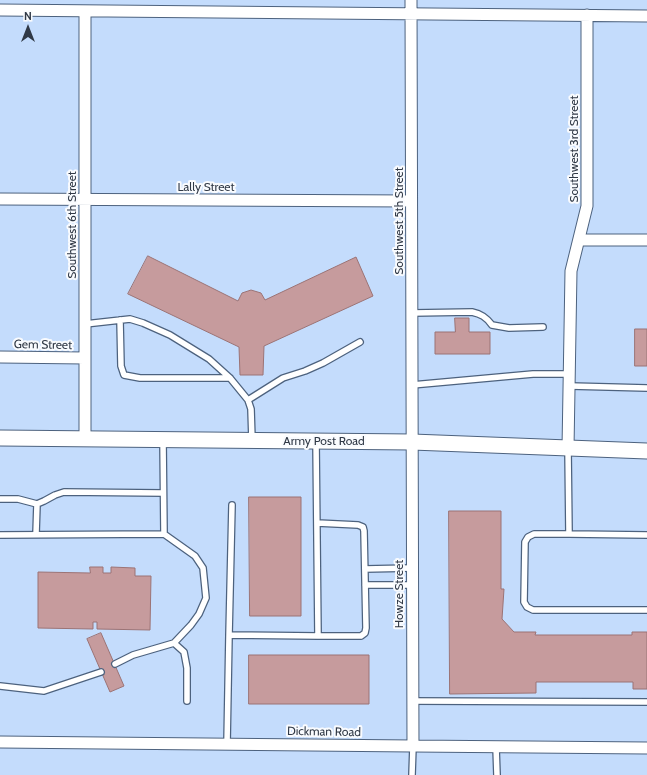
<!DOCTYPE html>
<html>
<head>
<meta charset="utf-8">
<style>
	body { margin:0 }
	#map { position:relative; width:647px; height:775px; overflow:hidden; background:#c4dcfc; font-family:Cabin,sans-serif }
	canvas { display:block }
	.north { position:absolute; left:8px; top:8px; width:40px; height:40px; -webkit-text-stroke:3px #f9fbfe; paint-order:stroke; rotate:0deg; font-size:11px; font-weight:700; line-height:16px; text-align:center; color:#303946 }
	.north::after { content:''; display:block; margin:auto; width:14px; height:18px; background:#303946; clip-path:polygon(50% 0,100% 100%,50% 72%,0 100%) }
</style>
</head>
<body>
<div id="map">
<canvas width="647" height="775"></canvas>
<div class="north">N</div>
</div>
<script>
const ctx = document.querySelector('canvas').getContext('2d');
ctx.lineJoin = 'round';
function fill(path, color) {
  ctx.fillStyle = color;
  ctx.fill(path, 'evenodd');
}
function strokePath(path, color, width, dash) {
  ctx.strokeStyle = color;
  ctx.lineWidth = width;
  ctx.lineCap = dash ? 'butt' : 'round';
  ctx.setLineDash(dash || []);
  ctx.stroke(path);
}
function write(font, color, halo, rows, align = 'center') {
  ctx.font = font + ' Cabin,sans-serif';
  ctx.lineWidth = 4;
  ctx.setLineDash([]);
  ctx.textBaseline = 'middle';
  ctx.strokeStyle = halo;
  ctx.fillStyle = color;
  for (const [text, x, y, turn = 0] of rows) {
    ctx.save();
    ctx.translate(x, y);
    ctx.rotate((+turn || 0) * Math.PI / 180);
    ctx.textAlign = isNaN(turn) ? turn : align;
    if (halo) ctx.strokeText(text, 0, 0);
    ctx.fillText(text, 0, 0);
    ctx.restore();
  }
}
const building = new Path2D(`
	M 148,256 L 238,301 L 242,293 L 251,290 L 261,293 L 265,300 L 356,257 L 373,296 L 264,346 L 263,375 L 240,375 L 239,347 L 128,294 Z
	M 455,318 L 469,318 L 469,332 L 490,332 L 490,354 L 435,354 L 435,332 L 455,332 Z
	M 635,329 L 647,329 L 647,366 L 635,366 Z
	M 249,497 L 301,497 L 301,616 L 250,616 Z
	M 449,511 L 501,511 L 501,589 L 504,589 L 502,619 L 514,632 L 536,632 L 535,635 L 632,635 L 632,632 L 647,632 L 647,689 L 633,689 L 633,682 L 536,682 L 536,693 L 450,694 Z
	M 90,567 L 103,567 L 103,573 L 111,573 L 111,567 L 135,568 L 135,576 L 151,576 L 150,630 L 97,629 L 97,622 L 93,622 L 93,629 L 38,628 L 38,572 L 90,573 Z
	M 101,633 L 124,686 L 110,692 L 87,639 Z
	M 249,655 L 369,655 L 369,704 L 249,704 Z`);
fill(building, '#c69b9d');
strokePath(building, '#9b7375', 1);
const service = new Path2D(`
	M 412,313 L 472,312 C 481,314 486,317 492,325 L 509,328 L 543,327
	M 120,320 L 121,366 L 124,375 L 140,378 L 230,378
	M 85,324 L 130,319 L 143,323 L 170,335 L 209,359 L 230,378 L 248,400 L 251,409 L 252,440
	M 412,385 L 533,374 L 570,374
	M 570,386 L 647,388
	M 248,400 L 283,378 L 305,371 L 323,363 L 360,342
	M 568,449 L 569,534 L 534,534 L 528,537 L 525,542 L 524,602 L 527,607 L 533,610 L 647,610
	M 0,499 L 18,499 L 37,504 L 44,501 L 55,495 L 64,492 L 163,493
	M 317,523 L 358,525 L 363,527 L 364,531 L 366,628 L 365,633 L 361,636 L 318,636
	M 36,534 L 37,504
	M 569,534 L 647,535
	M 0,535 L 164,534
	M 365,569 L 412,568
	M 365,585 L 412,585
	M 229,635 L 232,505
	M 174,643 L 184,652 L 187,668 L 187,701
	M 115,664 L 133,655 L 174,643 L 191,625 L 199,614 L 206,598 L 203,568 L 195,556 L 164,534 L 163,440
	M 0,686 L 44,691 L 101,672
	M 413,701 L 647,702
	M 227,744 L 229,635 L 318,636 L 316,441
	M 496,747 L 497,775
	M 412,775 L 413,746`);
const minor = new Path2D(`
	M 411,0 L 413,746
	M 0,10 L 647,16
	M 85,11 L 85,439
	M 0,199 L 411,201
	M 579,240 L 647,240
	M 0,357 L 85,358
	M 568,448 L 571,271 L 587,206 L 587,15
	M 0,742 L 413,746 L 647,748`);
const secondary = new Path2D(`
	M 0,438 L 412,442 L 647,451`);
strokePath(service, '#4d627e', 8);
strokePath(minor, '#4d627e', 13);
strokePath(secondary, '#4d627e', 17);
strokePath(service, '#fff', 5.5);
strokePath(minor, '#fff', 11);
strokePath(secondary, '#fff', 15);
write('12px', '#303946', '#f9fbfe', [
	["Southwest 3rd Street",574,149,-90],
	["Lally Street",206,187],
	["Southwest 5th Street",399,221,-90],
	["Southwest 6th Street",72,225,-90],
	["Gem Street",43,345,1],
	["Army Post Road",324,441],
	["Howze Street",399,594,-90],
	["Dickman Road",324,732,1]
]);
</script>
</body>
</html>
